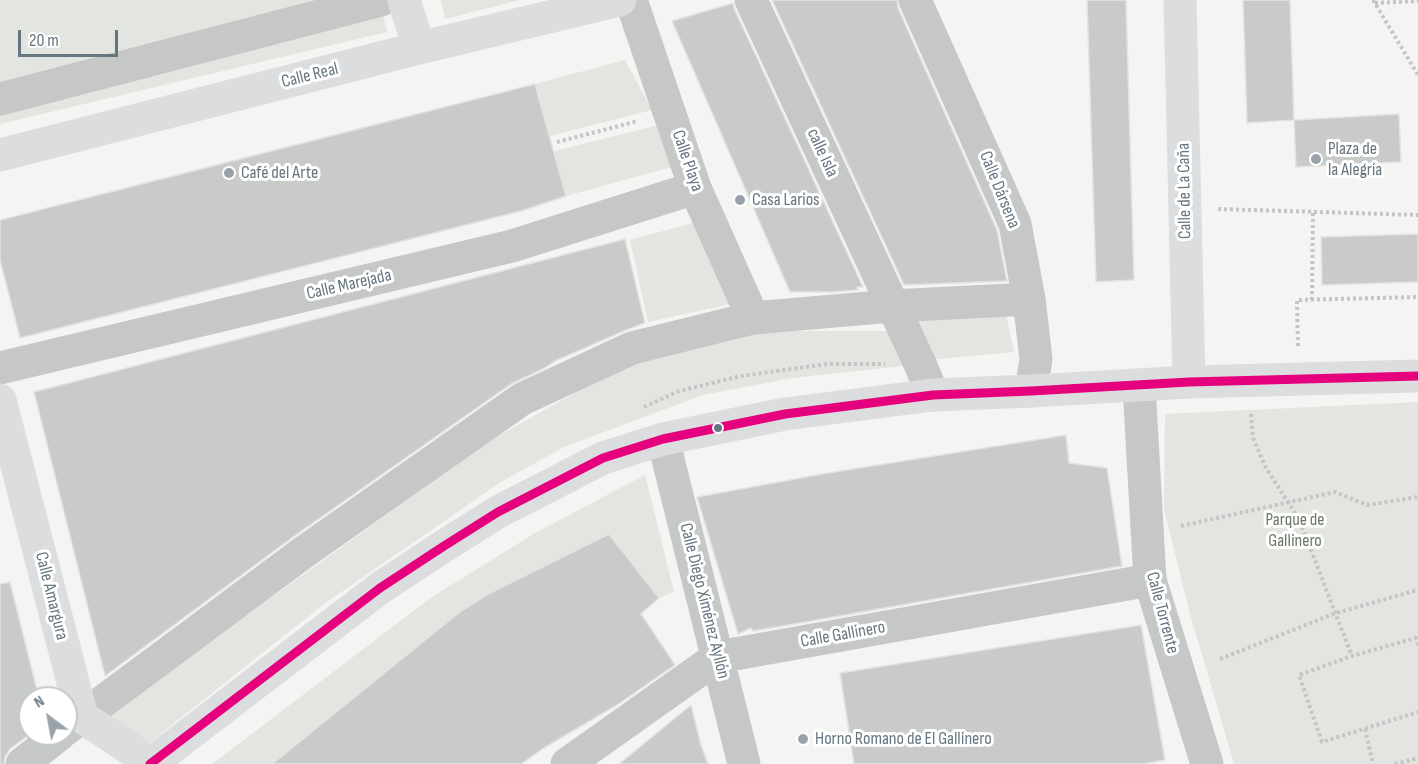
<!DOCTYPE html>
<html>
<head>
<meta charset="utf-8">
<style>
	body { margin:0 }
	#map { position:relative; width:1418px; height:764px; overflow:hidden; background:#f4f4f2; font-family:"Sofia Sans Condensed",sans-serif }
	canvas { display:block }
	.north { position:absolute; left:18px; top:686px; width:60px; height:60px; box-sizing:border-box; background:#fff; border:2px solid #c2c8cc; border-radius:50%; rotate:328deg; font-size:16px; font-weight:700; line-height:24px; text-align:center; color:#667680 }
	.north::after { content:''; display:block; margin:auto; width:21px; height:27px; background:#98a2a8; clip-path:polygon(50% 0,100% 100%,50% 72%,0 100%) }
	.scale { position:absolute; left:18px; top:30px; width:100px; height:27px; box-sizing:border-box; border:3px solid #667680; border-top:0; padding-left:8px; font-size:18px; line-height:21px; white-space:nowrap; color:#667680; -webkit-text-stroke:4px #fff; paint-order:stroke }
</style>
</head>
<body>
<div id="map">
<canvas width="1418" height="764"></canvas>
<div class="north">N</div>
<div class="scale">20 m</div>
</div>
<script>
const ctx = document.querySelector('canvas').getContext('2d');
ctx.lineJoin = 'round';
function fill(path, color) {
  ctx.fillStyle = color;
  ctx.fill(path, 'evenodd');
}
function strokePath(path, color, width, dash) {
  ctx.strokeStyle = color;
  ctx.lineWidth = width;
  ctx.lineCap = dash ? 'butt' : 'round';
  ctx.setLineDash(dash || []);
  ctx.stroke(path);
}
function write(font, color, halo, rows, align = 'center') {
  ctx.font = font + ' "Sofia Sans Condensed",sans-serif';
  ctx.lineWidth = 6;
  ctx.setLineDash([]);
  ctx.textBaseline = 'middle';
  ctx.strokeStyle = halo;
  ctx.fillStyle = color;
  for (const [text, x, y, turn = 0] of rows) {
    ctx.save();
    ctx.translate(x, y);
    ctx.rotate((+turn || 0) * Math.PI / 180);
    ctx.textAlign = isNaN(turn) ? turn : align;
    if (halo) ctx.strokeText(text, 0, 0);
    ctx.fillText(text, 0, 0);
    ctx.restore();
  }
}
fill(new Path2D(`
	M 0,0 L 380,0 L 387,32 L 0,124 Z
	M 441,0 L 520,0 L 445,19 Z
	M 625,60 L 652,110 L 550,136 L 535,84 Z
	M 659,125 L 679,165 L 566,196 L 554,151 Z
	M 700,221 L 740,302 L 648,322 L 630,240 Z
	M 1006,315 L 1014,352 L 927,360 L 913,321 Z
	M 754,331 L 887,331 L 903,366 L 792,378 L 703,395 L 564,447 L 501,482 L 324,604 L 148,744 L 103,718 L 490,441 L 631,361 Z
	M 1418,402 L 1418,764 L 1234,764 L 1190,614 L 1164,509 L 1165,414 Z
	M 645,475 L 674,592 L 659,598 L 609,534 L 490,593 L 461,611 L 285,753 L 293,764 L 212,764 L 432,597 L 535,533 Z`), '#e3e5e0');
const building = new Path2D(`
	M 772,0 L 897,0 L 898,8 L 997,230 L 1007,281 L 904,285 Z
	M 1087,0 L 1126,0 L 1134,280 L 1096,282 Z
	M 1243,0 L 1290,0 L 1294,120 L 1247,123 Z
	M 733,3 L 734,8 L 863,287 L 857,287 L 858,290 L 833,292 L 790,292 L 672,21 Z
	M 535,84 L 566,196 L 521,211 L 20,338 L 0,260 L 0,220 Z
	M 1399,114 L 1401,162 L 1296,167 L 1294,120 Z
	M 1418,234 L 1418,282 L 1322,285 L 1321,237 Z
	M 625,239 L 645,323 L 624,331 L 555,361 L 543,369 L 511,384 L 293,537 L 105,676 L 34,392 Z
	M 1066,435 L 1069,463 L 1107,468 L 1122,566 L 800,623 L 753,631 L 751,628 L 738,634 L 697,497 L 828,473 Z
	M 609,534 L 659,598 L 641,614 L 675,665 L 617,705 L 544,748 L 521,764 L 272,764 L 461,611 L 490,593 Z
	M 10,582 L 39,698 L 30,698 L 30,734 L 10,749 L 5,757 L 4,764 L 0,764 L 0,584 Z
	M 1141,625 L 1165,760 L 1144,764 L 854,764 L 840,673 Z
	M 691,705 L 701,745 L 708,764 L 619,764 Z`);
fill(building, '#c9cbcb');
strokePath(building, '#e3e3e2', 1.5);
strokePath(new Path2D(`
	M 1373,0 L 1418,75
	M 1375,3 L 1418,1
	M 557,142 L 638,121
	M 1218,209 L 1418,215
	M 1312,300 L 1313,212
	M 1298,346 L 1297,300 L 1418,297
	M 644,407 L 679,391 L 741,376 L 827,364 L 885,364
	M 1251,414 L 1253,438 L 1266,468 L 1299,519 L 1352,656
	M 1181,526 L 1335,492 L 1367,505 L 1418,497
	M 1418,645 L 1416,638 L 1352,656 L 1299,675 L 1322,742 L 1418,712
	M 1220,659 L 1336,613 L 1418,590
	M 1365,729 L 1373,764
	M 1395,764 L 1418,758`), '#c4c5c6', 4, [3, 3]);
strokePath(new Path2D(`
	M 631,0 L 695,188 L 753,318
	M 751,0 L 920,364 L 933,395
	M 915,0 L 1015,224 L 1029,299 L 1036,359 L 1031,391
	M 0,99 L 381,0
	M 0,368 L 512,246 L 695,188
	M 1139,386 L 1150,580 L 1207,764
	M 663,439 L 744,764
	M 66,729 L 304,552 L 522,399 L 632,348 L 753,318 L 892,306 L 1029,299
	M 22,764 L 60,734
	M 567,764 L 718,657 L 1150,580`), '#c6c8c8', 33);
strokePath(new Path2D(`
	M 404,0 L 419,48
	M 1180,0 L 1189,382
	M 0,155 L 419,48 L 620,0
	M 0,400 L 82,717 L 132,750 L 144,764
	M 150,764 L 380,588 L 444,546 L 498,512 L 603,458 L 663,439 L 785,414 L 933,395 L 1031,391 L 1189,382 L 1418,376`), '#dcddde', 33);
strokePath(new Path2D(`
	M 150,764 L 380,588 L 444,546 L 498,512 L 603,458 L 663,439 L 785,414 L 933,395 L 1031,391 L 1189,382 L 1418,376`), '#e5007d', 9);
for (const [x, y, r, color] of [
	[1316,159,6,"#98a2a8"],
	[229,173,6,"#98a2a8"],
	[740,200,6,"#98a2a8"],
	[718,428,5,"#667680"],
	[803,739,6,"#98a2a8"]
]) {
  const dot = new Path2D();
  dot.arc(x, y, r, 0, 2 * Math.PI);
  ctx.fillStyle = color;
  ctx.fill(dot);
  strokePath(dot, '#fff', 2);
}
write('18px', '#667680', '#fff', [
	["Calle Real",310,76,-14],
	["calle Isla",822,153,65],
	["Calle Playa",687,161,71],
	["Calle Dársena",999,190,68],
	["Calle de La Caña",1185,191,-91],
	["Calle Marejada",349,285,-13],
	["Calle Amargura",51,596,76],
	["Calle Diego Ximénez Ayllón",704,601,76],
	["Calle Torrente",1162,613,75],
	["Calle Gallinero",843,635,-10]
]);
write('18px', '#667680', '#fff', [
	["Plaza de",1328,149],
	["la Alegría",1328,170],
	["Café del Arte",241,173],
	["Casa Larios",752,200],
	["Horno Romano de El Gallinero",815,739]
], 'left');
write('18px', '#6a7864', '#fff', [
	["Parque de",1295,520],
	["Gallinero",1295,541]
]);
</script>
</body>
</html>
